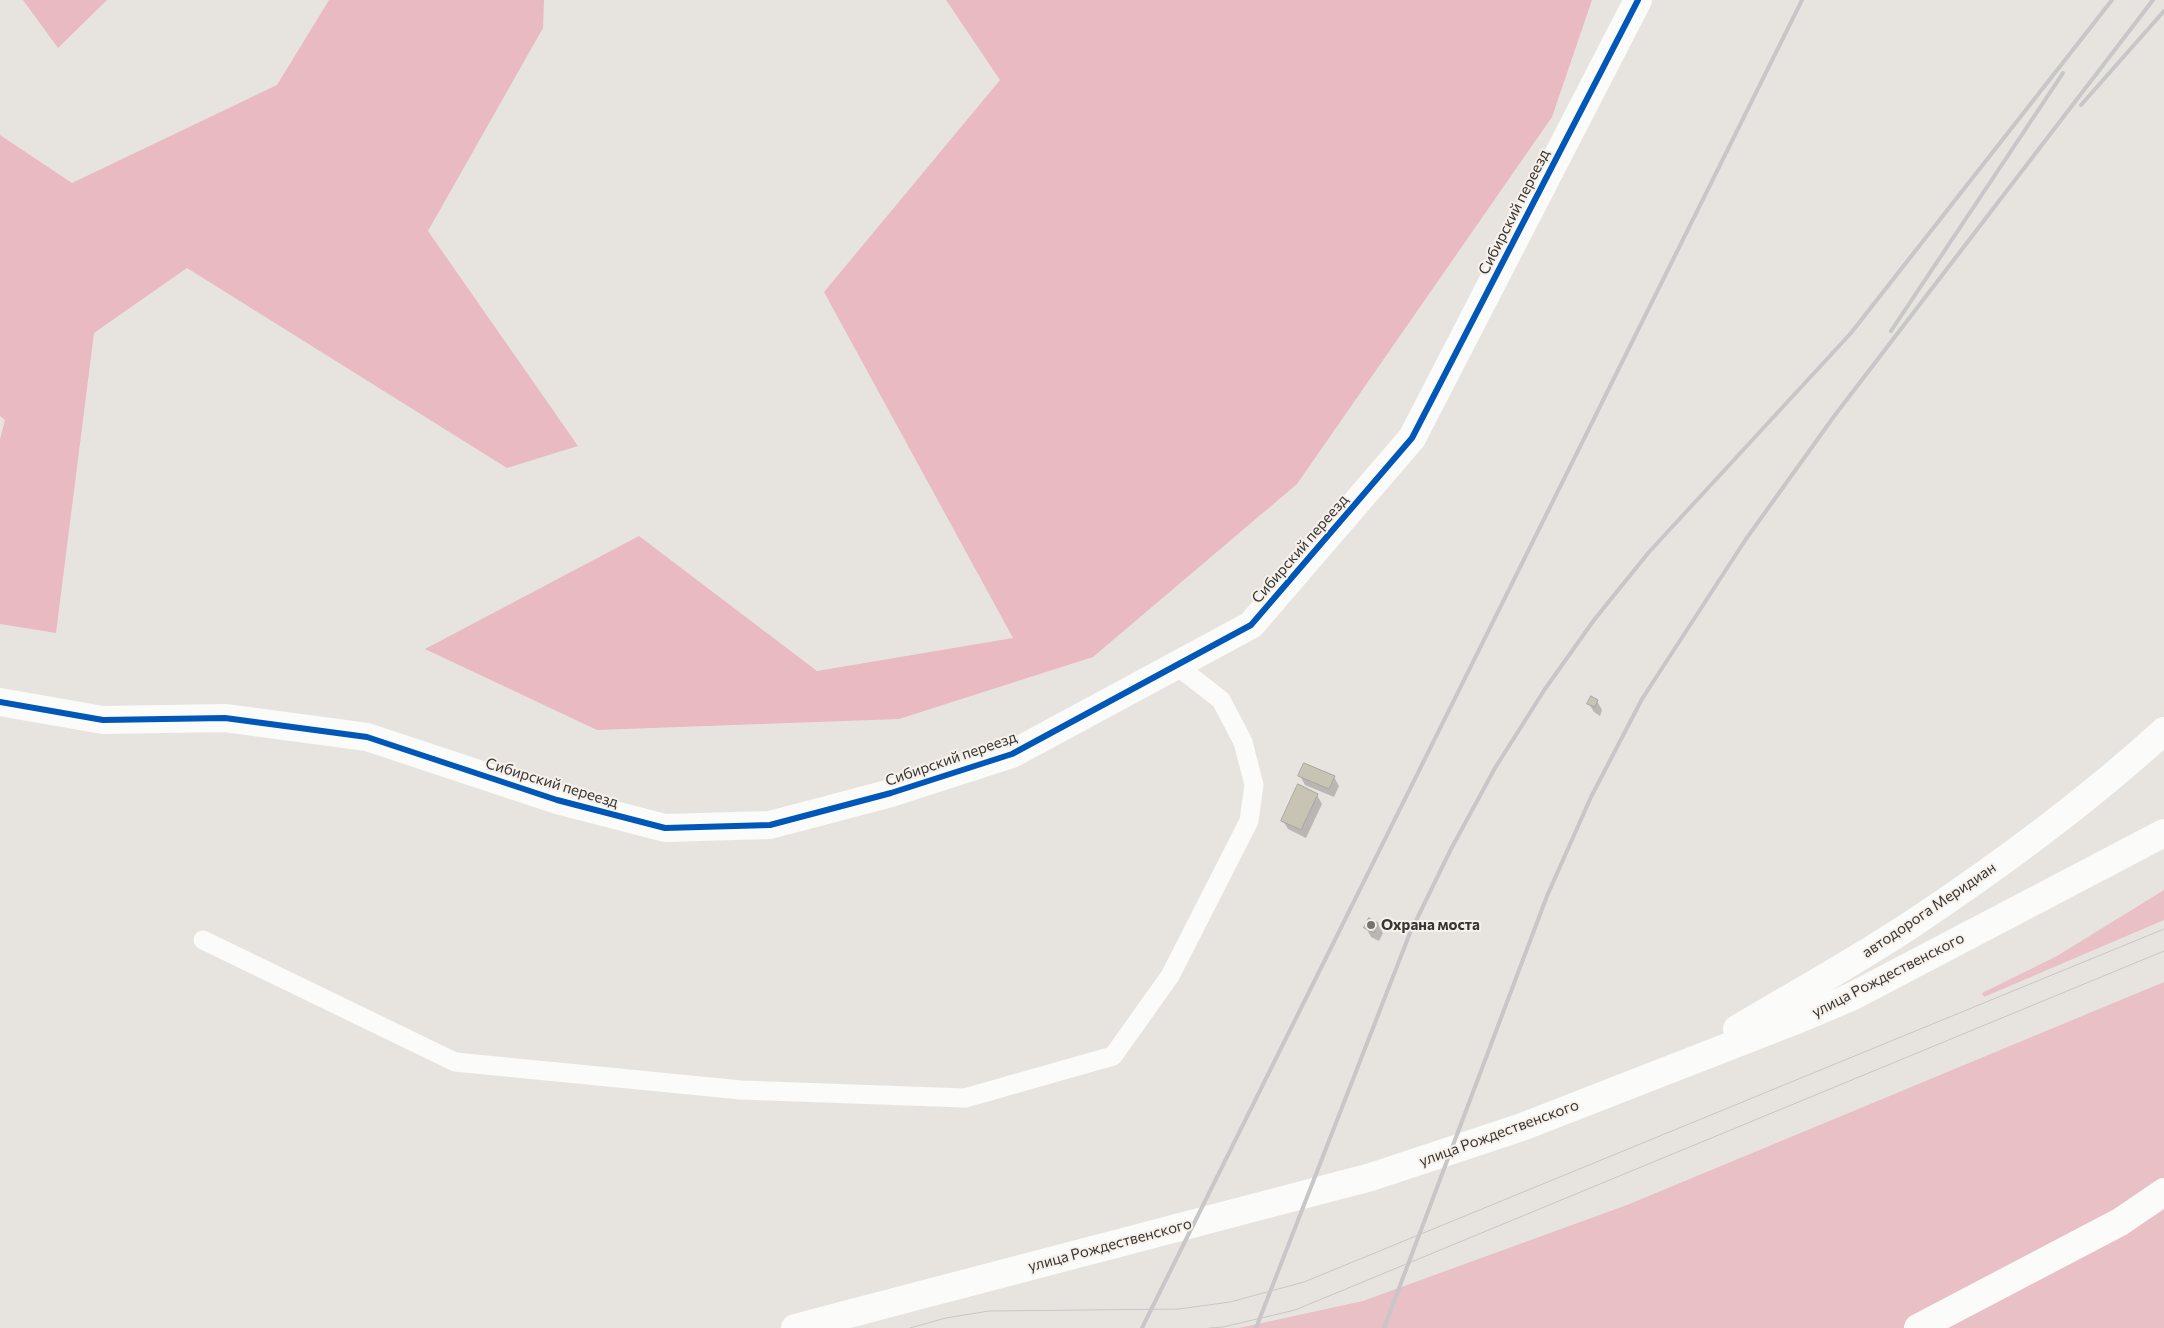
<!DOCTYPE html>
<html>
<head>
<meta charset="utf-8">
<style>
	body { margin:0 }
	canvas { display:block; background:#e7e4e0 }
</style>
</head>
<body>
<canvas width="2164" height="1328"></canvas>
<script>
const ctx = document.querySelector('canvas').getContext('2d');
ctx.lineJoin = 'round';
function fill(path, color) {
  ctx.fillStyle = color;
  ctx.fill(path, 'evenodd');
}
function strokePath(path, color, width, dash) {
  ctx.strokeStyle = color;
  ctx.lineWidth = width;
  ctx.lineCap = dash ? 'butt' : 'round';
  ctx.setLineDash(dash || []);
  ctx.stroke(path);
}
function write(font, color, halo, rows, align = 'center') {
  ctx.font = font + ' Commissioner,sans-serif';
  ctx.lineWidth = 4;
  ctx.setLineDash([]);
  ctx.textBaseline = 'middle';
  ctx.strokeStyle = halo;
  ctx.fillStyle = color;
  for (const [text, x, y, turn = 0] of rows) {
    ctx.save();
    ctx.translate(x, y);
    ctx.rotate((+turn || 0) * Math.PI / 180);
    ctx.textAlign = isNaN(turn) ? turn : align;
    if (halo) ctx.strokeText(text, 0, 0);
    ctx.fillText(text, 0, 0);
    ctx.restore();
  }
}
fill(new Path2D(`
	M 2164,890 L 2164,920 L 1984,997 L 1982,993 L 2057,956 Z
	M 2164,982 L 2164,1328 L 1239,1328 L 1363,1301 L 1627,1205 Z`), '#e8c0c5');
fill(new Path2D(`
	M 23,0 L 107,0 L 58,48 Z
	M 329,0 L 544,0 L 543,28 L 428,231 L 578,446 L 507,468 L 187,268 L 94,333 L 56,633 L 0,624 L 0,439 L 5,420 L 0,416 L 0,135 L 72,183 L 277,85 Z
	M 946,0 L 1592,0 L 1552,117 L 1297,484 L 1093,657 L 899,719 L 597,730 L 425,649 L 639,536 L 817,671 L 1013,638 L 824,292 L 1000,80 Z`), '#e9bac1');
fill(new Path2D(`
	M 1597,701 L 1602,710 L 1600,716 L 1594,712 L 1589,704 Z
	M 1300,776 L 1334,777 L 1339,786 L 1334,797 L 1305,785 Z
	M 1317,795 L 1322,804 L 1306,838 L 1288,829 L 1283,821 Z
	M 1378,924 L 1383,933 L 1379,941 L 1371,937 L 1366,928 Z`), '#0003');
const building = new Path2D(`
	M 1591,696 L 1598,700 L 1595,707 L 1587,704 Z
	M 1304,763 L 1335,776 L 1329,789 L 1298,776 Z
	M 1298,784 L 1318,794 L 1301,830 L 1281,821 Z
	M 1369,918 L 1378,923 L 1374,933 L 1364,928 Z`);
fill(building, '#c7c4b3');
strokePath(building, '#a7a5a2', 1);
strokePath(new Path2D(`
	M 203,940 L 455,1062 L 741,1090 L 965,1098 L 1113,1056 L 1170,976 L 1249,821 L 1254,785 L 1243,742 L 1221,700 L 1176,665`), '#fbfbfa', 19);
strokePath(new Path2D(`
	M 0,702 L 103,720 L 225,718 L 367,737 L 557,800 L 665,828 L 770,825 L 891,793 L 1012,754 L 1251,625 L 1412,438 L 1638,0`), '#fbfbfa', 28);
strokePath(new Path2D(`
	M 1737,1029 C 1794,995 1853,963 1909,926 C 1998,867 2085,803 2164,731
	M 795,1328 L 1371,1177 L 1522,1127 L 1794,1021 L 1851,997 L 2164,833
	M 1918,1328 L 2120,1222 L 2164,1192`), '#fbfbfa', 28);
strokePath(new Path2D(`
	M 910,1328 L 946,1318 L 989,1311 L 1179,1309 L 1230,1302 L 1304,1282 L 2164,929
	M 1209,1328 L 1223,1327 L 1295,1310 L 2164,951`), '#c8c6c6', 1);
strokePath(new Path2D(`
	M 2081,105 L 2164,11
	M 1891,331 L 2063,73
	M 1142,1328 L 1802,0
	M 1256,1328 L 1410,933 L 1451,849 L 1495,768 L 1545,689 L 1594,620 L 1649,552 L 1851,333 L 2112,0
	M 1384,1328 L 1547,896 L 1591,797 L 1642,699 L 1746,539 L 1835,415 L 2153,0`), '#c8c6c6', 4);
strokePath(new Path2D(`
	M 0,702 L 103,720 L 225,718 L 367,737 L 557,800 L 665,828 L 770,825 L 891,793 L 1012,754 L 1251,625 L 1412,438 L 1638,0`), '#0057b8', 6);
for (const [x, y, r, color] of [
	[1371,925,5,"#757370"]
]) {
  const dot = new Path2D();
  dot.arc(x, y, r, 0, 2 * Math.PI);
  ctx.fillStyle = color;
  ctx.fill(dot);
  strokePath(dot, '#f7f1eb', 2);
}
write('15px', '#383633', '#f7f1eb', [
	["Сибирский переезд",1514,212,-63],
	["Сибирский переезд",1300,549,-49],
	["Сибирский переезд",951,759,-19],
	["Сибирский переезд",552,783,17],
	["автодорога Меридиан",1929,910,-34],
	["улица Рождественского",1888,975,-27],
	["улица Рождественского",1499,1133,-20],
	["улица Рождественского",1110,1245,-15]
]);
write('bold 15px', '#383633', '#f7f1eb', [
	["Охрана моста",1381,925]
], 'left');
</script>
</body>
</html>
